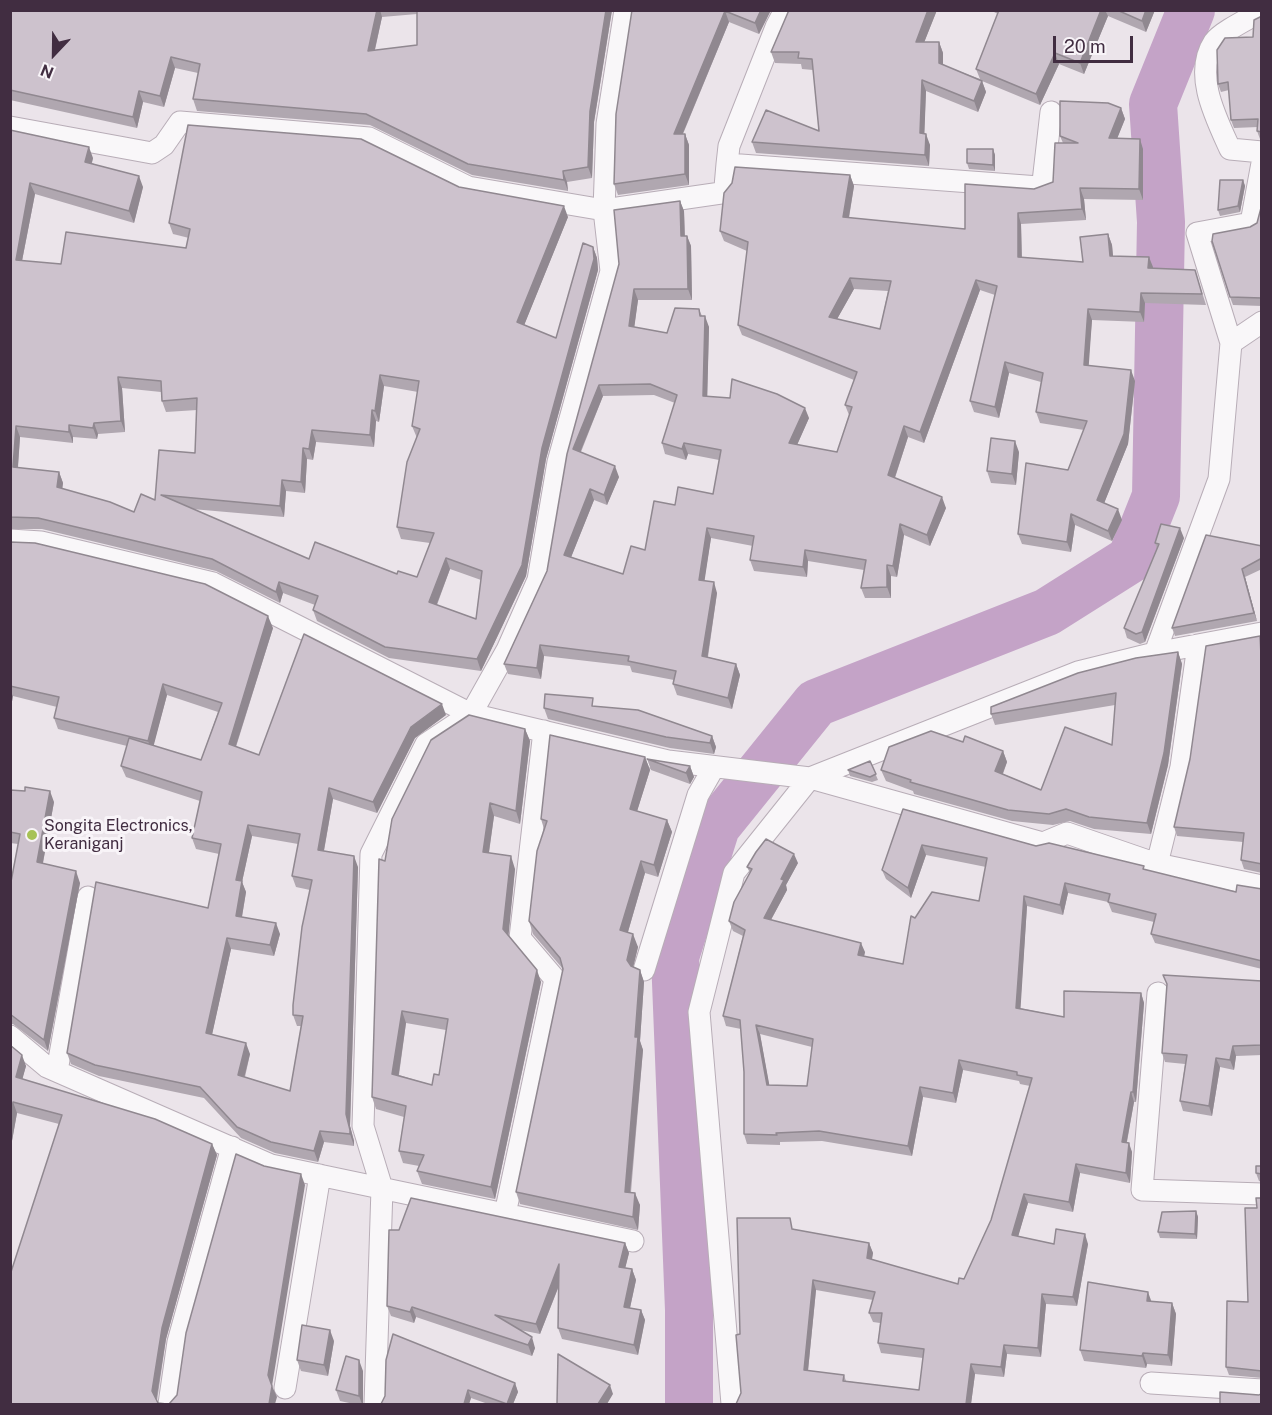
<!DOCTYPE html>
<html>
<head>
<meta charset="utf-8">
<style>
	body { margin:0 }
	#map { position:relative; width:1272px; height:1415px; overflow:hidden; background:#ebe4ea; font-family:"Public Sans",sans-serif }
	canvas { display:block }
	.frame { position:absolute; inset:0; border:12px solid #412d41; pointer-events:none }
	.north { position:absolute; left:24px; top:24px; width:60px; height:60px; -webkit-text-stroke:4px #f8f4f8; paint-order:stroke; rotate:202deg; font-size:16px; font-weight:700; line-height:24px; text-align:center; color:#412d41 }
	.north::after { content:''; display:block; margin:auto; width:21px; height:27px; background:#412d41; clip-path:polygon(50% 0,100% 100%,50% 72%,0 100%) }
	.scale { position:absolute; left:1053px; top:36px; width:80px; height:27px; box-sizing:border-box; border:3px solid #412d41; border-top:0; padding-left:8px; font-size:18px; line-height:21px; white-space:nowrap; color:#412d41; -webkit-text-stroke:4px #f8f4f8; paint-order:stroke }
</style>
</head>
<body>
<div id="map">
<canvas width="1272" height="1415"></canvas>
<div class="frame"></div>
<div class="north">N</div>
<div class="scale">20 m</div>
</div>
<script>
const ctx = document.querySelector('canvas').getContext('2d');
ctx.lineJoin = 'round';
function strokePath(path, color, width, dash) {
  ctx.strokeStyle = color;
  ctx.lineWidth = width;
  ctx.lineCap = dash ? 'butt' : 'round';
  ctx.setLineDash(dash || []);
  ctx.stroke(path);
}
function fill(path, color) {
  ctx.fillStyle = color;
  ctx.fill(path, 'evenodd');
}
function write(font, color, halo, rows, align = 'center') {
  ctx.font = font + ' "Public Sans",sans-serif';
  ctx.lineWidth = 6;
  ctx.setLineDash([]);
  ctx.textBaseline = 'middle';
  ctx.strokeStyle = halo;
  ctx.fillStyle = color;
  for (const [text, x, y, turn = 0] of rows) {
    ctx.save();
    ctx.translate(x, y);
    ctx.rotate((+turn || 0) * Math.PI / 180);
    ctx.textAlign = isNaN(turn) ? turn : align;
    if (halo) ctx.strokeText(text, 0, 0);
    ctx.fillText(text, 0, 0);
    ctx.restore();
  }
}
strokePath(new Path2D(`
	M 689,1404 L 689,1310 L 675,957 L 716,827 L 816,703 L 1047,612 L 1131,559 L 1156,496 L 1161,222 L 1153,104 L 1191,10`), '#c4a3c7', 48);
const minor = new Path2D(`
	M 1262,11 C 1250,18 1221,32 1214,42 C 1193,74 1216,118 1230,149 L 1262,152
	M 10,127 L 152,153 L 164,145 L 180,122 L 369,138 L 468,187 L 604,210 L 607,124 L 625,10
	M 727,164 L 729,146 L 776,27 L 785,10
	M 1231,343 L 1197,233 L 1251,223 L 1262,163
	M 10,540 L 41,542 L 213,583 L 471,714 L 668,761 L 810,778 L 1043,843 L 1067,833 L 1157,864 L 1262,886
	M 1155,653 L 1262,633
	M 1157,864 L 1181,767 L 1198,645
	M 644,970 L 698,795 L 714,767
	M 1158,993 L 1142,1190 L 1262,1194
	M 10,1036 L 47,1067 L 271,1165 L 633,1241
	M 57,1071 L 88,897
	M 505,1214 L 555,979 L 520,938 L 544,731
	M 1151,1383 L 1262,1390
	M 285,1388 L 320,1175
	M 169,1404 L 178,1342 L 232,1147
	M 375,1404 L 382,1188 L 363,1126 L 371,854 L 426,744 L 471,714 L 507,650 L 538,580 L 558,462 L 611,271 L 604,210 L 721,193 L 725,187 L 727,164 L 1039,187 L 1043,182 L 1051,112
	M 732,1404 L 699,1012 L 734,873 L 810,778 L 1078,672 L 1155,653 L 1219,479 L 1231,343 L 1262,322`);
strokePath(minor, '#b8adb7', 23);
strokePath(minor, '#f9f7f9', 21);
fill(new Path2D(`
	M 10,10 L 612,10 L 594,122 L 592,178 L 567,182 L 568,191 L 472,175 L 370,125 L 197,111 L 193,99 L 198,73 L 175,68 L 164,107 L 143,102 L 137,128 L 10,100 ZM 417,14 L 417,45 L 375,50 L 382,17 Z
	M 632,10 L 771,10 L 759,34 L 729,22 L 683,134 L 685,134 L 689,145 L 689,185 L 618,195 L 614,184 Z
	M 789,10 L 937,10 L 924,42 L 939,42 L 943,53 L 943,65 L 980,79 L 976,69 L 998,14 L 990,10 L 1155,10 L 1146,32 L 1108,16 L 1084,74 L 1059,64 L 1040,105 L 982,81 L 986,92 L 978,112 L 926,91 L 924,134 L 930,145 L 929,166 L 756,153 L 752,142 L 819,131 L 813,70 L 802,69 L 801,64 L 775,63 L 771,52 Z
	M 1262,16 L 1262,139 L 1260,139 L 1257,131 L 1258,127 L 1234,128 L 1231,120 L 1229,90 L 1221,92 L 1218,84 L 1253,37 Z
	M 1121,108 L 1125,119 L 1117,138 L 1143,149 L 1143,200 L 1084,199 L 1086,220 L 1021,224 L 1022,258 L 1083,262 L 1108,234 L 1112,245 L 1113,256 L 1153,268 L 1195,270 L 1206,305 L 1145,303 L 1144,322 L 1092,320 L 1088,365 L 1135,381 L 1128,444 L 1104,503 L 1122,520 L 1112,541 L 1075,525 L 1071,552 L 1022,544 L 1018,534 L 1068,470 L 1084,430 L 1040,423 L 1036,412 L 1041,382 L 1009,373 L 999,418 L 974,412 L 970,401 L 995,295 L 980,290 L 924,443 L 908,437 L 895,478 L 946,508 L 930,546 L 904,535 L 897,577 L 891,576 L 891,598 L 865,598 L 861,588 L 864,570 L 808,561 L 807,577 L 754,571 L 750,560 L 753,546 L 711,538 L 704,581 L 717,593 L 708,657 L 736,664 L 740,675 L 732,709 L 677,695 L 673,684 L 674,680 L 632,672 L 630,666 L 544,656 L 541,679 L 508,674 L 504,664 L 547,571 L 619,264 L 680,201 L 684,211 L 685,236 L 687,236 L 691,246 L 692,300 L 638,300 L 634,327 L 667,333 L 699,309 L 702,316 L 709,327 L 707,397 L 809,418 L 797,445 L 837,452 L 849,415 L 845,405 L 854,380 L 742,335 L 738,325 L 747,251 L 724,241 L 720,231 L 850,175 L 854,186 L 849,218 L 965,229 L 1034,189 L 1053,182 L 1063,143 L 1060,136 ZM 854,289 L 888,291 L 880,329 L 837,319 ZM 654,395 L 675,403 L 662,443 L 665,454 L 686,460 L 688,454 L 719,460 L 713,494 L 675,505 L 645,550 L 623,574 L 571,557 L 594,500 L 607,505 L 619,477 L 581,452 L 603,396 Z
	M 10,130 L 93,158 L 92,163 L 143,187 L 134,223 L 35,194 L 22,261 L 61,264 L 186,248 L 189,238 L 173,234 L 169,223 L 459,187 L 568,217 L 524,325 L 556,338 L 593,247 L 597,258 L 598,270 L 546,459 L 526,576 L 481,671 L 389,658 L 317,621 L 313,610 L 315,605 L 283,593 L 280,603 L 216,571 L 42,529 L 10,529 ZM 384,386 L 418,392 L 412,426 L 417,438 L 397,527 L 401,539 L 430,543 L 417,577 L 309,559 L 192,509 L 284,517 L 286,491 L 305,493 L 307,459 L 313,460 L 316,442 L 374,447 L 376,421 L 379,422 ZM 122,388 L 161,392 L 162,401 L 166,412 L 197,410 L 195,453 L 155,500 L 134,512 L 62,489 L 63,483 L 59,472 L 18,468 L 20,437 L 73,443 L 73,437 L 97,439 L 98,434 L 125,432 ZM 450,569 L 481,580 L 476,619 L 437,605 Z
	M 993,149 L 995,155 L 995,171 L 969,169 L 967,163 Z
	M 1243,180 L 1245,186 L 1240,212 L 1220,216 L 1218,210 Z
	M 1262,204 L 1262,306 L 1233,305 L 1230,297 L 1250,227 L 1257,223 Z
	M 1019,452 L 1016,485 L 991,483 L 987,471 Z
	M 1184,538 L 1145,642 L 1140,644 L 1127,638 L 1124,628 L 1157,549 L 1155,543 Z
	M 10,542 L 273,628 L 236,747 L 259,755 L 446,715 L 415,738 L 377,813 L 333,799 L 324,851 L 358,867 L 350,1126 L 354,1141 L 354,1146 L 324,1142 L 318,1162 L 275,1153 L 241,1138 L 204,1098 L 99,1076 L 71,1064 L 67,1053 L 208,908 L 219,854 L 196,849 L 192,838 L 200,801 L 126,777 L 121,766 L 127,746 L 58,729 L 54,718 L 57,707 L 13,696 L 11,707 ZM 167,695 L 218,712 L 201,760 L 153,746 ZM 252,836 L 298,844 L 292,876 L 296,887 L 310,890 L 293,1015 L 297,1026 L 301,1026 L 290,1091 L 245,1077 L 250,1054 L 212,1034 L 231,949 L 274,956 L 280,934 L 242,917 L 246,892 L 242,882 Z
	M 1262,546 L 1262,569 L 1245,577 L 1257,621 L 1175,636 L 1172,628 Z
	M 1262,641 L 1262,873 L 1244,869 L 1241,860 L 1243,842 L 1177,836 L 1174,827 Z
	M 1178,652 L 1182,664 L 1168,765 L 1151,834 L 1094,829 L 1070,821 L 1053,825 L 1012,821 L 914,794 L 913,791 L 886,781 L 881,770 L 963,742 L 1003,751 L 1007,762 L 1003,774 L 1041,790 L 1112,745 L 1115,705 L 995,725 L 991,714 Z
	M 596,706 L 712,736 L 716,747 L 714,754 L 670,748 L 548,719 L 544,708 Z
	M 525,729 L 530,741 L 520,824 L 494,816 L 489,853 L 515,869 L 508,935 L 541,982 L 495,1199 L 422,1184 L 417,1171 L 419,1166 L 403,1163 L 399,1151 L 404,1117 L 376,1109 L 372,1097 L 385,861 ZM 406,1023 L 446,1030 L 439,1075 L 432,1085 L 399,1075 Z
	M 645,757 L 650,770 L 637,811 L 667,820 L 672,832 L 658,877 L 645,873 L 628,932 L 638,947 L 633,967 L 640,970 L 644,982 L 640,1041 L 643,1050 L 631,1192 L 640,1205 L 638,1230 L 520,1204 L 516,1192 L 563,969 L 533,934 L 529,921 L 544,829 L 541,819 Z
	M 647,759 L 690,766 L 694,777 L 690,784 L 651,770 Z
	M 870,761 L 878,780 L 872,782 L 850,776 L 848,770 Z
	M 10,790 L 54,802 L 43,863 L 80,883 L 48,1051 L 13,1024 L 10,1024 L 10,887 L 18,844 L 10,843 Z
	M 903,809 L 1036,846 L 1145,870 L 1236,892 L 1262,889 L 1262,969 L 1155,943 L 1151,934 L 1154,922 L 1112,912 L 1108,902 L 1068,893 L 1063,915 L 1027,906 L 1020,1008 L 1064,1017 L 1141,993 L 1144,1003 L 1136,1102 L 1134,1102 L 1127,1142 L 1132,1152 L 1130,1183 L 1080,1173 L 1073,1212 L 1028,1203 L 1018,1236 L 1054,1244 L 1088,1244 L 1077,1306 L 1046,1304 L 1041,1357 L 1007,1354 L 1004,1377 L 975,1374 L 971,1404 L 736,1404 L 741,1393 L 740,1334 L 794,1228 L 794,1230 L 869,1243 L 873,1253 L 872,1260 L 958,1284 L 964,1279 L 991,1220 L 1030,1086 L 1020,1084 L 1019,1081 L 963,1070 L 956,1103 L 923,1097 L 912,1156 L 822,1141 L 780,1142 L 780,1145 L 747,1144 L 744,1134 L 744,1072 L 741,1029 L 726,1026 L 723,1016 L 743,936 L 733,931 L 729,921 L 750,873 L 747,867 L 798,863 L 786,885 L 787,890 L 771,920 L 865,952 L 864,956 L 903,964 L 915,918 L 979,901 L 986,867 L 926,855 L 911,898 L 886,879 L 882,870 ZM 760,1034 L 812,1047 L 807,1086 L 769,1085 ZM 816,1290 L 873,1300 L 869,1313 L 873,1322 L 880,1323 L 878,1343 L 881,1353 L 923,1358 L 919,1390 L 846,1381 L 844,1375 L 808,1371 Z
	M 1262,981 L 1262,1055 L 1236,1056 L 1234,1070 L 1220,1067 L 1212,1116 L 1183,1111 L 1180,1101 L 1185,1064 L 1165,1062 L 1162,1053 Z
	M 10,1045 L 26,1066 L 22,1079 L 212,1144 L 217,1155 L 166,1339 L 157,1401 L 158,1403 L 10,1404 L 59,1124 L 17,1113 L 10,1152 Z
	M 1262,1166 L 1262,1182 L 1259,1181 L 1256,1173 Z
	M 1262,1198 L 1262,1378 L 1229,1375 L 1226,1367 L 1248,1302 L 1257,1208 Z
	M 1196,1211 L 1198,1217 L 1197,1239 L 1160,1238 L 1158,1232 Z
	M 625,1243 L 629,1253 L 625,1268 L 632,1269 L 636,1280 L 630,1308 L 641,1310 L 645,1320 L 638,1355 L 562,1339 L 558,1328 L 559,1286 L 540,1334 L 520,1330 L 535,1348 L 532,1356 L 416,1317 L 414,1323 L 391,1316 L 387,1306 Z
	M 1151,1302 L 1172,1303 L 1176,1314 L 1172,1366 L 1147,1364 L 1146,1368 L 1084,1361 L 1080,1350 Z
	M 334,1341 L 328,1376 L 301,1371 L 297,1360 Z
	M 363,1371 L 363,1404 L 354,1404 L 340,1401 L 336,1390 Z
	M 515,1383 L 518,1392 L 513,1404 L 488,1404 L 471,1398 L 469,1404 L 381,1404 L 385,1396 Z`), '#b0a7b0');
fill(new Path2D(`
	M 377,10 L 380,10 L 382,17 L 372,62 L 368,51 Z
	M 606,10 L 612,10 L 594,122 L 592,178 L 588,167 L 590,111 Z
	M 761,10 L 771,10 L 759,34 L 755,23 Z
	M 928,10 L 937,10 L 920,53 L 916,42 Z
	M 1101,10 L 1105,10 L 1108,16 L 1084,74 L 1080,63 Z
	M 1146,10 L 1155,10 L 1146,32 L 1142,21 Z
	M 725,11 L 729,22 L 678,145 L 674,134 Z
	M 939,42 L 943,53 L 943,74 L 939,63 Z
	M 1055,53 L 1059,64 L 1040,105 L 1036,94 Z
	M 171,57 L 175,68 L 164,107 L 160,96 Z
	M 922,80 L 926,91 L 924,145 L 920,133 Z
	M 982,81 L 986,92 L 978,112 L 974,101 Z
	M 139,91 L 143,102 L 137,128 L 133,117 Z
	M 1121,108 L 1125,119 L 1113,149 L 1109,138 Z
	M 685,134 L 689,145 L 689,185 L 685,174 Z
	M 926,134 L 930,145 L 929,166 L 925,155 Z
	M 1140,139 L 1143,149 L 1143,200 L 1139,189 Z
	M 89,147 L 93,158 L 89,173 L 85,162 Z
	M 993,149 L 995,155 L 995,171 L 993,165 Z
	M 563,171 L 567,182 L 568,191 L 564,180 Z
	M 850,175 L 854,186 L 847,228 L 843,217 Z
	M 139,176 L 143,187 L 134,223 L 129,211 Z
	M 1243,180 L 1245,186 L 1240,212 L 1238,206 Z
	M 30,183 L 35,194 L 20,271 L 16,260 Z
	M 1080,188 L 1084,199 L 1086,220 L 1082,209 Z
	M 680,201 L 684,211 L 685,247 L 681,236 Z
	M 564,206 L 568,217 L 521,333 L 517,322 Z
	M 1018,213 L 1021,224 L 1022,268 L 1018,257 Z
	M 1108,234 L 1112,245 L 1114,267 L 1110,256 Z
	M 687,236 L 691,246 L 692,300 L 688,289 Z
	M 593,247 L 597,258 L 598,270 L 546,459 L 526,576 L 481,671 L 477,659 L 542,448 Z
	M 1149,257 L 1153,267 L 1152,279 L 1148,268 Z
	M 850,278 L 854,289 L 832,328 L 829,317 Z
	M 976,280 L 980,290 L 924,443 L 920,432 Z
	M 634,289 L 638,300 L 633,337 L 629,326 Z
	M 1141,293 L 1145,303 L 1144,322 L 1140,312 Z
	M 1088,309 L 1092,320 L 1088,376 L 1084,365 Z
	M 705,316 L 709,327 L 707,407 L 703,396 Z
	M 1005,362 L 1009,373 L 999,418 L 995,407 Z
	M 1131,370 L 1135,381 L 1128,444 L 1101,511 L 1097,500 Z
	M 380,375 L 384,386 L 379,422 L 375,411 Z
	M 118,377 L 122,388 L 125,432 L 121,421 Z
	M 599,385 L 603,396 L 577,460 L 573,449 Z
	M 805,408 L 809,418 L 793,454 L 789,443 Z
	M 372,410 L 376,421 L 374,447 L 370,435 Z
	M 94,423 L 98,434 L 97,439 L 93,428 Z
	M 69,425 L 73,437 L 73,443 L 69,432 Z
	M 16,426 L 20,437 L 17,478 L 13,467 Z
	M 904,426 L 908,437 L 892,486 L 888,475 Z
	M 312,430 L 316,442 L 313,460 L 309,449 Z
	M 1015,441 L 1019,452 L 1016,485 L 1012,474 Z
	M 684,443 L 688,454 L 686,460 L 682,449 Z
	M 303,448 L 307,459 L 305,493 L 301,482 Z
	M 615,466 L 619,477 L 607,505 L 604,495 Z
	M 59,472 L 63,483 L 61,498 L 57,487 Z
	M 282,480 L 286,491 L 284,517 L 280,506 Z
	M 590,489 L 594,500 L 568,565 L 564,555 Z
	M 942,497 L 946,508 L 930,546 L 927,535 Z
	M 1118,509 L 1122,520 L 1112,541 L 1108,531 Z
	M 1071,514 L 1075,525 L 1071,552 L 1067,542 Z
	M 900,524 L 904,535 L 897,577 L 893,566 Z
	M 707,528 L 711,538 L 703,591 L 699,580 Z
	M 1180,528 L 1184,538 L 1145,642 L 1142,632 Z
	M 805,550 L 808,561 L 807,577 L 803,567 Z
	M 446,558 L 450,569 L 433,614 L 429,602 Z
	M 887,565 L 891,576 L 891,598 L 887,587 Z
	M 1242,569 L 1245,577 L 1257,621 L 1254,613 Z
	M 279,582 L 283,593 L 280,603 L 276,592 Z
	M 714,582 L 717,593 L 706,667 L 702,656 Z
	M 268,616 L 273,628 L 233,755 L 229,744 Z
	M 1260,636 L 1262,641 L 1261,675 Z
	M 540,645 L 544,656 L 541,679 L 537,668 Z
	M 1178,652 L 1182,664 L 1168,765 L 1151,834 L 1147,823 Z
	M 736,664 L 740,675 L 732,709 L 728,698 Z
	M 163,684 L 167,695 L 152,752 L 148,741 Z
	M 10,690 L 13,696 L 11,707 L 10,706 Z
	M 442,704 L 446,715 L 415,738 L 377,813 L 373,802 L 411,727 Z
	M 525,729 L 530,741 L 520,824 L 516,811 Z
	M 712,736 L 716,747 L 714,754 L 710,743 Z
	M 1003,751 L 1007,762 L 999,783 L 995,771 Z
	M 645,757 L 650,770 L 634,821 L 630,809 Z
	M 690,766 L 694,777 L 690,784 L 686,773 Z
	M 329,788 L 333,799 L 322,861 L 318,850 Z
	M 50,791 L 54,802 L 41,873 L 37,862 Z
	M 490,803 L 494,816 L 487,865 L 483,852 Z
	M 667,820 L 672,832 L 658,877 L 654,865 Z
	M 248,825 L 252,836 L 242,882 L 246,892 L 240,928 L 236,916 L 236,880 Z
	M 922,845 L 926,855 L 911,898 L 908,888 Z
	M 794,854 L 798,863 L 786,885 L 787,890 L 767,927 L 764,918 L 781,879 Z
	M 354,856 L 358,867 L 350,1126 L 354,1141 L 354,1146 L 350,1134 L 346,1114 Z
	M 511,856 L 515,869 L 508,941 L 503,929 Z
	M 641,861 L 645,873 L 625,942 L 620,930 Z
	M 76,871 L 80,883 L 48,1051 L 44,1040 Z
	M 1065,883 L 1068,893 L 1063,915 L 1060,905 Z
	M 1024,896 L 1027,906 L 1020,1017 L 1016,1008 Z
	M 276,923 L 280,934 L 274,956 L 270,945 Z
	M 633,934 L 638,947 L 632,972 L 627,960 Z
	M 227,938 L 231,949 L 210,1044 L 206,1033 Z
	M 861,943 L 865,952 L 862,965 L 858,955 Z
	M 537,970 L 541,982 L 495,1199 L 491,1187 Z
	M 640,970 L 644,982 L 640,1041 L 643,1050 L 629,1204 L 625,1192 Z
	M 1141,993 L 1144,1003 L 1136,1102 L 1133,1092 Z
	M 402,1011 L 406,1023 L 397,1086 L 392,1074 Z
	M 756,1025 L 760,1034 L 771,1094 L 767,1085 Z
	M 246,1043 L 250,1054 L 242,1086 L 238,1075 Z
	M 1233,1046 L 1236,1056 L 1234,1070 L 1230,1060 Z
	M 22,1055 L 26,1066 L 20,1088 L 16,1077 Z
	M 1216,1058 L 1220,1067 L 1212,1116 L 1209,1106 Z
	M 959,1060 L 963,1070 L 956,1103 L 953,1093 Z
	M 920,1087 L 923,1097 L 912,1156 L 908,1146 Z
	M 1131,1092 L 1134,1102 L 1125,1151 L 1122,1142 Z
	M 13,1102 L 17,1113 L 10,1152 L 10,1118 Z
	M 320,1131 L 324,1142 L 318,1162 L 314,1151 Z
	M 1129,1143 L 1132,1152 L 1130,1183 L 1126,1173 Z
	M 212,1144 L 217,1155 L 166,1339 L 156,1402 L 152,1391 L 162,1328 Z
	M 1076,1164 L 1080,1173 L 1073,1212 L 1069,1202 Z
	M 301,1174 L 305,1185 L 272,1386 L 268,1375 Z
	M 635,1193 L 640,1205 L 638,1230 L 633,1217 Z
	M 1024,1194 L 1028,1203 L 1016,1244 L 1012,1235 Z
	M 1196,1211 L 1198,1217 L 1197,1239 L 1195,1234 Z
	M 1085,1234 L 1088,1244 L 1077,1306 L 1073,1297 Z
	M 625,1243 L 629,1253 L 623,1277 L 619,1267 Z
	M 869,1243 L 873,1253 L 870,1268 L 867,1258 Z
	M 559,1264 L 563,1275 L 540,1334 L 536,1324 Z
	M 632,1269 L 636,1280 L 628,1317 L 624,1307 Z
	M 813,1280 L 816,1290 L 807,1380 L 804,1370 Z
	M 1148,1292 L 1152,1303 L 1147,1301 Z
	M 1042,1294 L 1046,1304 L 1041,1357 L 1038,1348 Z
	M 1172,1303 L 1176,1314 L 1172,1366 L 1168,1355 Z
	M 412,1307 L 416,1317 L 414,1323 L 410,1312 Z
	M 641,1310 L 645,1320 L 638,1355 L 634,1345 Z
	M 330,1330 L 334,1341 L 328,1376 L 324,1365 Z
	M 532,1337 L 535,1348 L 532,1356 L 528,1345 Z
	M 1004,1345 L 1007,1354 L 1004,1377 L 1001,1367 Z
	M 1143,1353 L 1147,1364 L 1146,1368 L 1142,1356 Z
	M 359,1360 L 363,1371 L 363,1404 L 362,1404 L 359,1396 Z
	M 971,1364 L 975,1374 L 971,1404 L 966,1404 Z
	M 515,1383 L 518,1392 L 513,1404 L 507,1404 Z
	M 610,1385 L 613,1394 L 607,1404 L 598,1404 Z
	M 272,1386 L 277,1397 L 275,1404 L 269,1404 Z
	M 468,1390 L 471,1398 L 469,1404 L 464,1404 Z`), '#908890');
const building = new Path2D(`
	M 10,10 L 377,10 L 368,51 L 417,45 L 417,10 L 606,10 L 590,111 L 588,167 L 563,171 L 564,180 L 468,164 L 366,114 L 193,99 L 200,64 L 171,57 L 160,96 L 139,91 L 133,117 L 10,90 Z
	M 632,10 L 761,10 L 755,23 L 725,11 L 674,134 L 685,134 L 685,174 L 614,184 L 616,114 Z
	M 789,10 L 928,10 L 916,42 L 939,42 L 939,63 L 982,81 L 974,101 L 922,80 L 920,133 L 926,134 L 925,155 L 752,142 L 766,110 L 819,131 L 812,59 L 798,58 L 799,52 L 771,52 Z
	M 999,10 L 1101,10 L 1080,63 L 1055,53 L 1036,94 L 976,69 Z
	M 1117,10 L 1146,10 L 1142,21 Z
	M 1262,16 L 1262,132 L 1257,131 L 1258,119 L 1231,120 L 1228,82 L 1218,84 L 1217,50 L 1225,38 L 1253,37 L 1254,20 Z
	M 1060,101 L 1108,103 L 1121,108 L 1109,138 L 1140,139 L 1139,189 L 1080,188 L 1082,209 L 1018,213 L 1018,257 L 1083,262 L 1080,237 L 1108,234 L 1110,256 L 1149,257 L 1148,268 L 1195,270 L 1202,294 L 1141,293 L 1140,312 L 1088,309 L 1084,365 L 1131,370 L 1124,434 L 1097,500 L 1118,509 L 1108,531 L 1071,514 L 1067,542 L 1018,534 L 1026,463 L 1068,470 L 1087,421 L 1036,412 L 1043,373 L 1005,362 L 995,407 L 970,401 L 997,286 L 976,280 L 920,432 L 904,426 L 888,475 L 942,497 L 927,535 L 900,524 L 893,566 L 887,565 L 887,587 L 861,588 L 866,560 L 805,550 L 803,567 L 750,560 L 754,536 L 707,528 L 699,580 L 714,582 L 702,656 L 736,664 L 728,698 L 673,684 L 676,671 L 628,661 L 629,656 L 540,645 L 537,668 L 504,664 L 547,571 L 567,454 L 619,264 L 614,210 L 680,201 L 681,236 L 687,236 L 688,289 L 634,289 L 629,326 L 667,333 L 675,308 L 699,309 L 700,316 L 705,316 L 703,396 L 730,398 L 732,379 L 777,394 L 805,408 L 789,443 L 837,452 L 852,407 L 845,405 L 857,372 L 738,325 L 748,242 L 720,231 L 724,193 L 732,183 L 735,167 L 850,175 L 843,217 L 965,229 L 965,184 L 1034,189 L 1053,182 L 1055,143 L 1078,143 L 1060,136 ZM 850,278 L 891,281 L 880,329 L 829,317 ZM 650,384 L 677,395 L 662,443 L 682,449 L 684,443 L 721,450 L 713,494 L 678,487 L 675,505 L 654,501 L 645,550 L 631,546 L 623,574 L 564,555 L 590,489 L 604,495 L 615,466 L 573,449 L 599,385 Z
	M 188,125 L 361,139 L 459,187 L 564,206 L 517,322 L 556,338 L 583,243 L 593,247 L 594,259 L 542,448 L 522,565 L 477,659 L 385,647 L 313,610 L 318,596 L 279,582 L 276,592 L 212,559 L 38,518 L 10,517 L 10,130 L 89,147 L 85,162 L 139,176 L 129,211 L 30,183 L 16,260 L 61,264 L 66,232 L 186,248 L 190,229 L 169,223 ZM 380,375 L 419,381 L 412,426 L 420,429 L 407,462 L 397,527 L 434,533 L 417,577 L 398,571 L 397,574 L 315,542 L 309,559 L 161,495 L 280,506 L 282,480 L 301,482 L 303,448 L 309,449 L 312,430 L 370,435 L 372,410 L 375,411 ZM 118,377 L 161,381 L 162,401 L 197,398 L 195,453 L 159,450 L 155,500 L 141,494 L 134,512 L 110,502 L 57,487 L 59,472 L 13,467 L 16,426 L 69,432 L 69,425 L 93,428 L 94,423 L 121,421 ZM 446,558 L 482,571 L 476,619 L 429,602 Z
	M 967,149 L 993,149 L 993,165 L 967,163 Z
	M 1220,180 L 1243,180 L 1238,206 L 1218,210 Z
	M 1262,204 L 1262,298 L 1230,297 L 1212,241 L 1213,234 L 1250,227 L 1257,223 Z
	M 991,438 L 1015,441 L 1012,474 L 987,471 Z
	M 1161,524 L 1180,528 L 1142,632 L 1136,634 L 1124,628 L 1159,544 L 1155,543 Z
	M 1206,535 L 1262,546 L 1262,558 L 1242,569 L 1254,613 L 1172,628 Z
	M 10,542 L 35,543 L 205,584 L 268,616 L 229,744 L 259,755 L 304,634 L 442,704 L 411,727 L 373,802 L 329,788 L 318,850 L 354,856 L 346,1114 L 350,1130 L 350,1134 L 320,1131 L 314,1151 L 271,1142 L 237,1127 L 200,1087 L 95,1065 L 67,1053 L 96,882 L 208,908 L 221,844 L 192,838 L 202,792 L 121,766 L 129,738 L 201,760 L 222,703 L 163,684 L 148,741 L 54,718 L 59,697 L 10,686 ZM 248,825 L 300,834 L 292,876 L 312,880 L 302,927 L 293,1005 L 293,1015 L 303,1016 L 290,1091 L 238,1075 L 246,1043 L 206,1033 L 227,938 L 270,945 L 276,923 L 236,916 L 242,881 L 236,880 Z
	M 1260,636 L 1262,675 L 1262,864 L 1241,860 L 1244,833 L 1174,827 L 1190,759 L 1206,646 Z
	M 1178,652 L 1164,753 L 1147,823 L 1089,817 L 1066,809 L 1049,814 L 1008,810 L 910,782 L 911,780 L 881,770 L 889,747 L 931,731 L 963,742 L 965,736 L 1003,751 L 995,771 L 1041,790 L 1065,727 L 1112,745 L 1116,693 L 991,714 L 991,707 L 1078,673 L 1136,658 Z
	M 545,694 L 593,698 L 592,706 L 638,710 L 712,736 L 710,743 L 666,737 L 544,708 Z
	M 469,715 L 525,729 L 516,811 L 490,803 L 483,852 L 511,856 L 503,929 L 537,970 L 491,1187 L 417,1171 L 424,1155 L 399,1151 L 406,1106 L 372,1097 L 379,859 L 385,861 L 392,819 L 431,740 ZM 402,1011 L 448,1019 L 439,1075 L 434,1074 L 432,1085 L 392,1074 Z
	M 550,735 L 645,757 L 630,809 L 667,820 L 654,865 L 641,861 L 620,930 L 633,934 L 627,960 L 631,966 L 640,970 L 635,1037 L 638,1037 L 625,1192 L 635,1193 L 633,1217 L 516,1192 L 563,969 L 560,958 L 529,921 L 537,851 L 547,821 L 541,819 Z
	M 647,759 L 690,766 L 686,773 Z
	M 870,761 L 876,774 L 870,777 L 848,770 Z
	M 25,787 L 50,791 L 37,862 L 76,871 L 44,1040 L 10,1014 L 10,887 L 20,834 L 10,832 L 10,790 L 25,791 Z
	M 903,809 L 1036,846 L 1049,843 L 1144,866 L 1143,869 L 1236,892 L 1237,885 L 1262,889 L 1262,961 L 1151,934 L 1156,914 L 1108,902 L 1110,894 L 1065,883 L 1060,905 L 1024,896 L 1016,1008 L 1064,1017 L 1064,991 L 1141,993 L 1133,1092 L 1131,1092 L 1122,1142 L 1129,1143 L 1126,1173 L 1076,1164 L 1069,1202 L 1024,1194 L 1012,1235 L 1054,1244 L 1056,1229 L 1085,1234 L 1073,1297 L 1042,1294 L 1038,1348 L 1004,1345 L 1001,1367 L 971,1364 L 966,1404 L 736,1404 L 741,1393 L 736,1335 L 740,1334 L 737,1218 L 790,1218 L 792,1229 L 869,1243 L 867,1258 L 958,1284 L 959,1278 L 964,1279 L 991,1220 L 1032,1078 L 1017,1075 L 1017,1072 L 959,1060 L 953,1093 L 920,1087 L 908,1146 L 819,1131 L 776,1133 L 777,1135 L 744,1134 L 744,1072 L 740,1020 L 723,1016 L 745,930 L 729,921 L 734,902 L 752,869 L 747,867 L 756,852 L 766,839 L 794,854 L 781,879 L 784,880 L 764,918 L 861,943 L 858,955 L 903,964 L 911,916 L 915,918 L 932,892 L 979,901 L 987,858 L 922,845 L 908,888 L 882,870 ZM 756,1025 L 813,1039 L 807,1086 L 767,1085 ZM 813,1280 L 875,1292 L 869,1313 L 882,1313 L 878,1343 L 924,1349 L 919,1390 L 843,1381 L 844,1375 L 804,1370 Z
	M 1163,975 L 1262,981 L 1262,1045 L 1233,1046 L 1230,1060 L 1216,1058 L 1209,1106 L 1180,1101 L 1187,1055 L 1162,1053 L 1167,984 Z
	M 10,1045 L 22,1055 L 16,1077 L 155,1119 L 212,1144 L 162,1328 L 152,1391 L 158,1403 L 167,1404 L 10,1404 L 10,1275 L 62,1115 L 13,1102 L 10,1118 Z
	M 236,1154 L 264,1166 L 301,1174 L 268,1375 L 272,1386 L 269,1404 L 169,1404 L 177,1395 L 186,1333 Z
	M 1256,1166 L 1262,1166 L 1262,1174 L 1256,1173 Z
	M 411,1198 L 625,1243 L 619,1267 L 632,1269 L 624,1307 L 641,1310 L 634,1345 L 558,1328 L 559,1264 L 536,1324 L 495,1315 L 532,1337 L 528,1345 L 412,1307 L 410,1312 L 387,1306 L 389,1230 L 399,1230 Z
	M 1256,1198 L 1262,1198 L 1262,1371 L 1226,1367 L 1227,1301 L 1248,1302 L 1245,1208 L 1257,1208 Z
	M 1196,1211 L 1195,1234 L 1158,1232 L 1162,1212 Z
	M 1088,1282 L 1148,1292 L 1147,1301 L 1172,1303 L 1168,1355 L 1143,1353 L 1142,1356 L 1080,1350 Z
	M 302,1325 L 330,1330 L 324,1365 L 297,1360 Z
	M 393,1334 L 515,1383 L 507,1404 L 468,1390 L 464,1404 L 381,1404 L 385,1396 L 386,1360 Z
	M 558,1354 L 610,1385 L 598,1404 L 557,1404 Z
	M 346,1356 L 359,1360 L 359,1396 L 336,1390 Z
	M 1220,1392 L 1259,1395 L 1262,1393 L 1262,1404 L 1220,1404 Z`);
fill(building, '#cdc2cd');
strokePath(building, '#908890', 1.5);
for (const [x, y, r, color] of [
	[32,835,6,"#a7c256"]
]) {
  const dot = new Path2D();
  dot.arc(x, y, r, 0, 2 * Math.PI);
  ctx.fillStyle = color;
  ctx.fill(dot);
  strokePath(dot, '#f8f4f8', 2);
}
write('16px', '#412d41', '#f8f4f8', [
	["Songita Electronics,",44,826],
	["Keraniganj",44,844]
], 'left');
</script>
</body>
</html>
